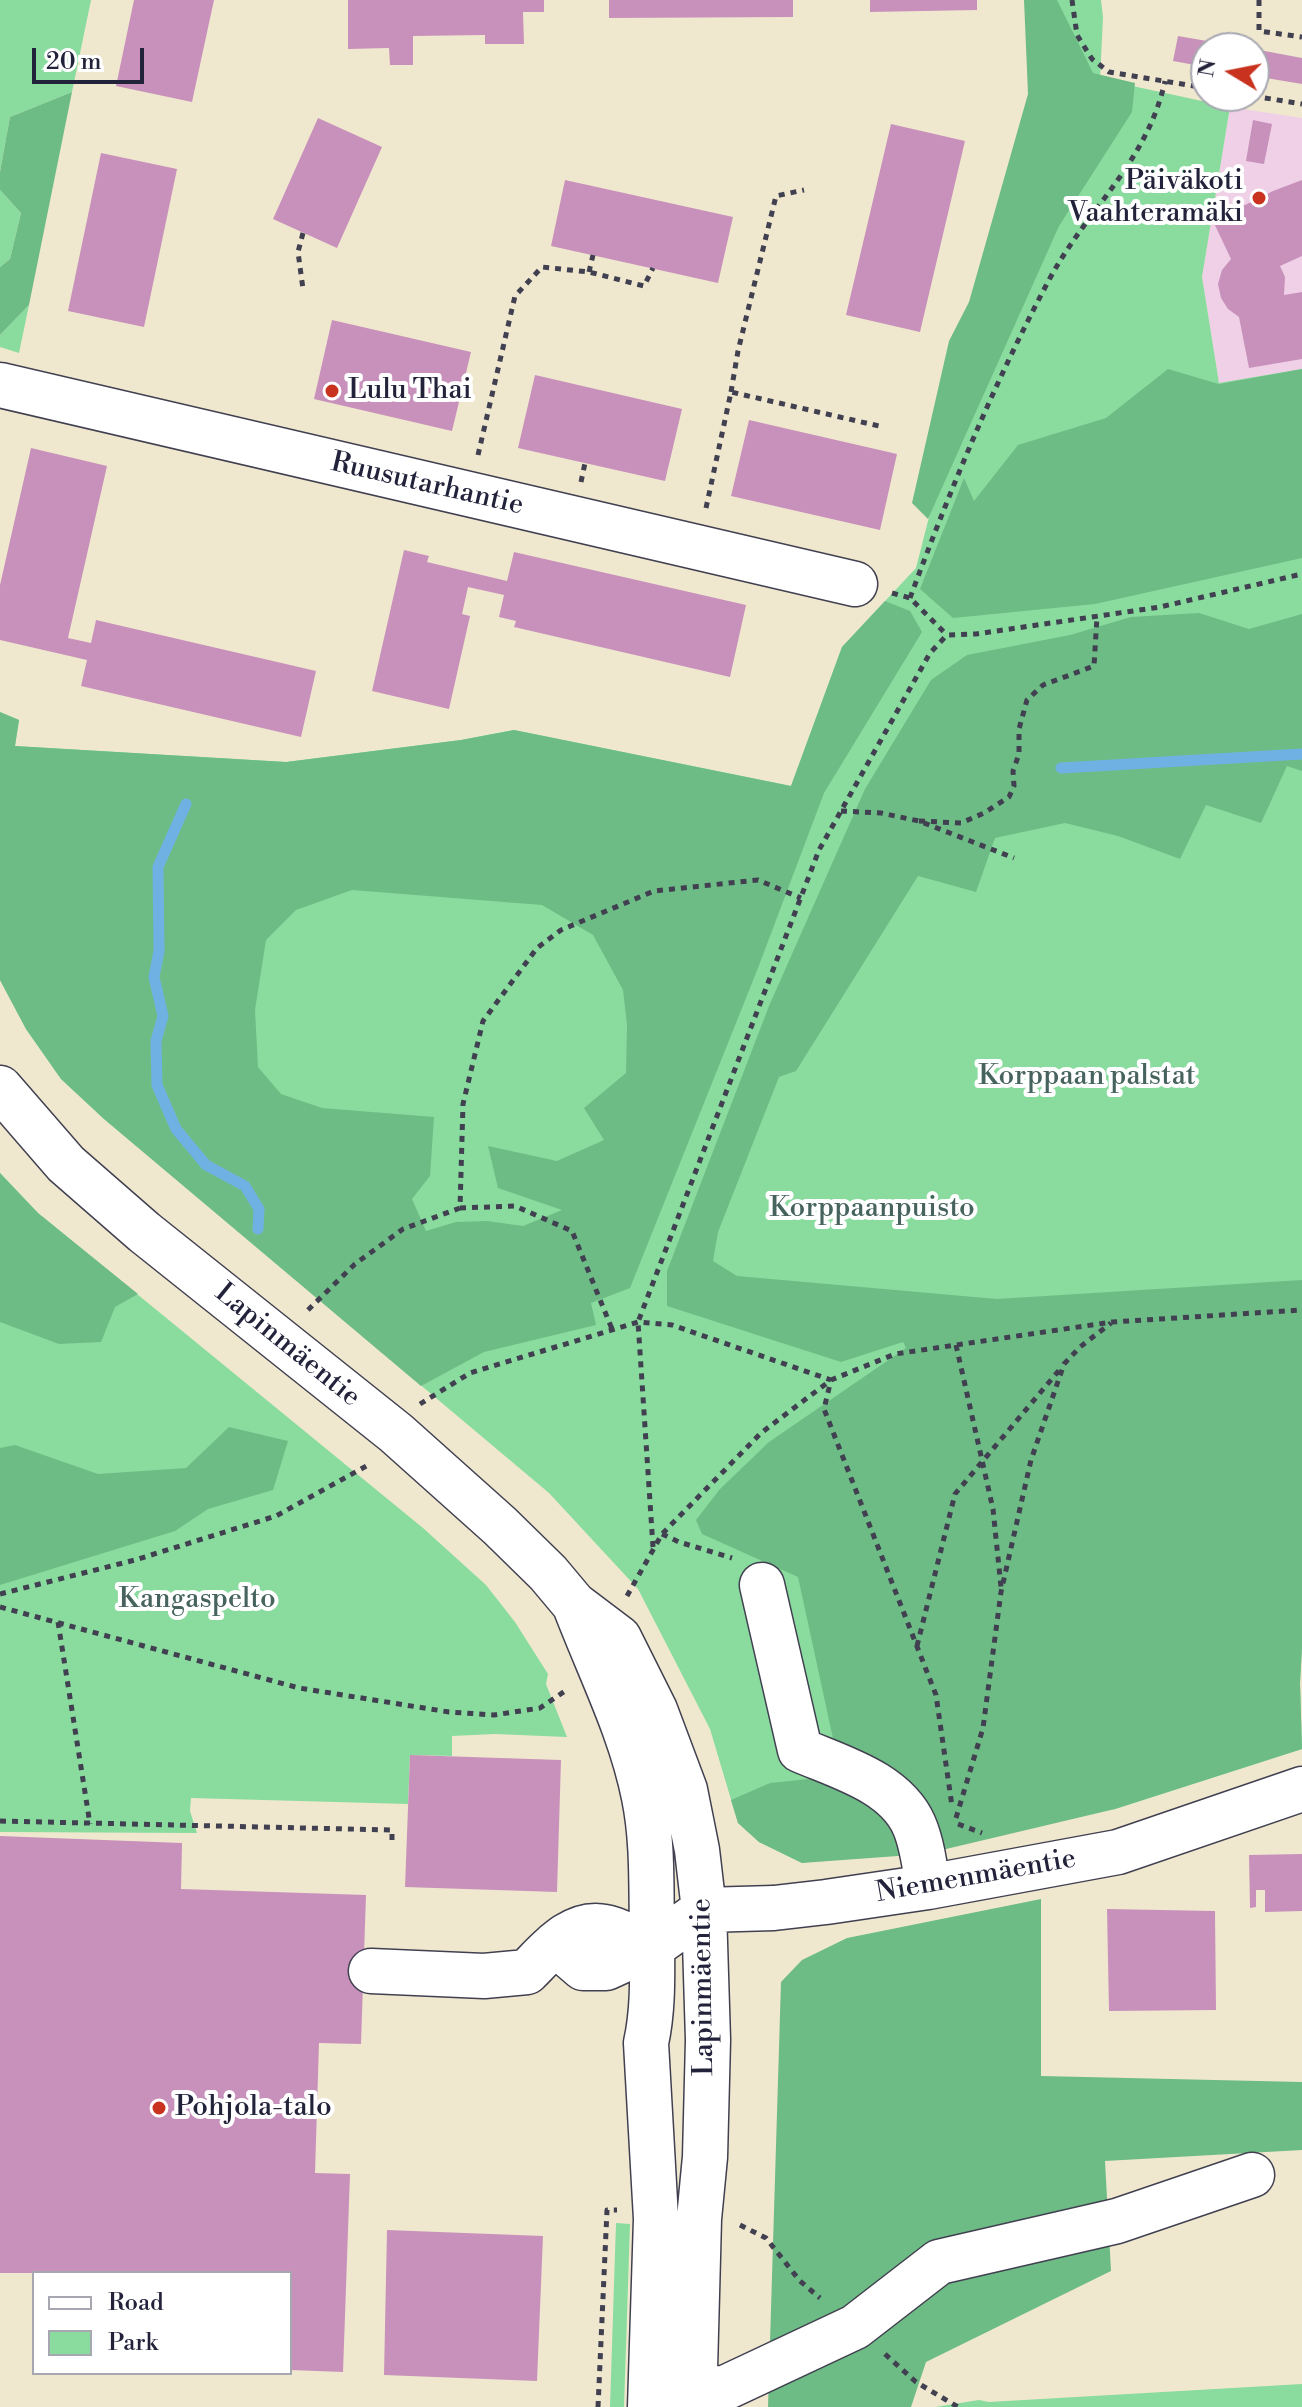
<!DOCTYPE html>
<html>
<head>
<meta charset="utf-8">
<style>
	body { margin:0 }
	#map { position:relative; width:1302px; height:2407px; overflow:hidden; background:#f0e8ce; font-family:"Libre Bodoni",serif }
	canvas { display:block }
	.legend { position:absolute; left:32px; top:2271px; width:260px; height:104px; box-sizing:border-box; background:#fff; border:2px solid #a7a7b1; margin:0; padding:10px 14px; list-style:none; font-size:24px; color:#22223b }
	.legend li { display:flex; align-items:center; gap:16px; height:40px }
	.legend b { width:40px; border:2px solid #a7a7b1 }
	.north { position:absolute; left:1190px; top:32px; width:80px; height:80px; box-sizing:border-box; background:#fff; border:2px solid #a7a7b1; border-radius:50%; rotate:280deg; font-size:22px; font-weight:700; line-height:32px; text-align:center; color:#22223b }
	.north::after { content:''; display:block; margin:auto; width:28px; height:36px; background:#c8321e; clip-path:polygon(50% 0,100% 100%,50% 72%,0 100%) }
	.scale { position:absolute; left:32px; top:48px; width:112px; height:36px; box-sizing:border-box; border:4px solid #22223b; border-top:0; padding-left:10px; font-size:24px; line-height:28px; white-space:nowrap; color:#22223b; -webkit-text-stroke:6px #fff; paint-order:stroke }
</style>
</head>
<body>
<div id="map">
<canvas width="1302" height="2407"></canvas>
<ul class="legend">
<li><b style="height:10px;background:#fff"></b>Road</li>
<li><b style="height:22px;background:#89dc9e"></b>Park</li>
</ul>
<div class="north">N</div>
<div class="scale">20 m</div>
</div>
<script>
const ctx = document.querySelector('canvas').getContext('2d');
ctx.lineJoin = 'round';
function fill(path, color) {
  ctx.fillStyle = color;
  ctx.fill(path, 'evenodd');
}
function strokePath(path, color, width, dash) {
  ctx.strokeStyle = color;
  ctx.lineWidth = width;
  ctx.lineCap = dash ? 'butt' : 'round';
  ctx.setLineDash(dash || []);
  ctx.stroke(path);
}
function write(font, color, halo, rows, align = 'center') {
  ctx.font = font + ' "Libre Bodoni",serif';
  ctx.lineWidth = 8;
  ctx.setLineDash([]);
  ctx.textBaseline = 'middle';
  ctx.strokeStyle = halo;
  ctx.fillStyle = color;
  for (const [text, x, y, turn = 0] of rows) {
    ctx.save();
    ctx.translate(x, y);
    ctx.rotate((+turn || 0) * Math.PI / 180);
    ctx.textAlign = isNaN(turn) ? turn : align;
    if (halo) ctx.strokeText(text, 0, 0);
    ctx.fillText(text, 0, 0);
    ctx.restore();
  }
}
fill(new Path2D(`
	M 1230,107 L 1302,118 L 1302,369 L 1219,384 L 1202,277 Z`), '#efd0e6');
fill(new Path2D(`
	M 0,0 L 91,0 L 72,92 L 10,117 L 0,172 Z
	M 1041,0 L 1101,0 L 1103,17 L 1100,79 L 1230,107 L 1202,277 L 1219,383 L 1302,369 L 1302,1647 L 1300,1683 L 1302,1749 L 1115,1809 L 802,1863 L 759,1842 L 738,1823 L 710,1729 L 638,1589 L 549,1493 L 104,1119 L 61,1079 L 26,1029 L 0,980 L 0,712 L 19,720 L 15,746 L 286,762 L 461,740 L 514,730 L 791,786 L 842,647 L 916,568 L 1046,57 Z
	M 0,190 L 21,213 L 10,259 L 0,267 Z
	M 29,305 L 19,353 L 0,347 L 0,335 Z
	M 0,1173 L 38,1213 L 423,1528 L 486,1585 L 515,1622 L 548,1674 L 546,1684 L 567,1737 L 495,1734 L 452,1736 L 452,1756 L 410,1755 L 408,1804 L 191,1798 L 190,1811 L 197,1833 L 0,1832 Z
	M 616,2223 L 630,2224 L 624,2407 L 610,2407 Z
	M 1302,2384 L 1302,2407 L 935,2407 L 979,2400 L 989,2402 Z`), '#89dc9e');
fill(new Path2D(`
	M 1024,0 L 1057,0 L 1093,73 L 1135,83 L 1132,112 L 1059,226 L 928,519 L 912,503 L 949,341 L 969,302 L 1028,94 Z
	M 72,92 L 29,305 L 0,335 L 0,267 L 10,259 L 21,213 L 0,190 L 0,172 L 10,117 Z
	M 1168,369 L 1219,384 L 1302,369 L 1302,558 L 1095,604 L 953,618 L 920,589 L 964,478 L 974,501 L 1018,445 L 1106,418 Z
	M 885,601 L 910,611 L 922,632 L 824,793 L 758,968 L 630,1288 L 591,1303 L 596,1325 L 484,1352 L 421,1386 L 104,1119 L 61,1079 L 26,1029 L 0,980 L 0,712 L 19,720 L 15,746 L 286,762 L 461,740 L 514,730 L 791,786 L 842,647 ZM 352,890 L 542,905 L 593,935 L 623,990 L 627,1025 L 626,1073 L 584,1108 L 604,1140 L 557,1161 L 488,1146 L 498,1188 L 562,1210 L 523,1226 L 487,1221 L 456,1222 L 426,1231 L 412,1199 L 430,1176 L 434,1117 L 322,1108 L 281,1094 L 258,1067 L 255,1010 L 266,940 L 296,910 Z
	M 1199,613 L 1249,629 L 1302,614 L 1302,771 L 1287,766 L 1261,823 L 1206,805 L 1180,859 L 1118,836 L 1065,823 L 995,838 L 976,892 L 918,876 L 796,1071 L 779,1077 L 718,1232 L 713,1261 L 737,1276 L 997,1299 L 1302,1280 L 1302,1647 L 1300,1683 L 1302,1749 L 1115,1809 L 925,1854 L 802,1863 L 759,1842 L 738,1823 L 731,1800 L 770,1783 L 837,1776 L 834,1743 L 798,1577 L 702,1534 L 696,1520 L 720,1489 L 769,1442 L 906,1348 L 903,1342 L 841,1362 L 667,1306 L 667,1271 L 769,1006 L 865,789 L 931,680 L 967,655 L 1070,635 L 1131,617 Z
	M 0,1173 L 38,1213 L 138,1294 L 115,1307 L 101,1342 L 59,1344 L 0,1322 Z
	M 229,1427 L 288,1441 L 273,1490 L 208,1509 L 175,1531 L 0,1585 L 0,1448 L 15,1445 L 98,1474 L 186,1468 Z
	M 1041,1899 L 1041,2076 L 1302,2082 L 1302,2150 L 1105,2161 L 1111,2271 L 926,2362 L 911,2407 L 768,2407 L 781,1982 L 802,1960 L 847,1938 Z`), '#6ebc85');
strokePath(new Path2D(`
	M 1061,768 L 1302,754
	M 186,804 L 158,867 L 159,951 L 154,977 L 163,1016 L 156,1041 L 157,1085 L 176,1129 L 206,1165 L 245,1186 L 259,1209 L 258,1229`), '#70b1e4', 11);
fill(new Path2D(`
	M 134,0 L 214,0 L 192,102 L 116,86 Z
	M 348,0 L 544,0 L 544,12 L 523,12 L 524,44 L 485,44 L 485,35 L 413,36 L 413,65 L 390,65 L 389,48 L 348,49 Z
	M 609,0 L 793,0 L 793,17 L 609,18 Z
	M 870,0 L 977,0 L 977,10 L 870,12 Z
	M 1178,36 L 1230,45 L 1229,48 L 1206,48 L 1206,67 L 1173,61 Z
	M 1254,49 L 1302,58 L 1302,84 L 1254,76 Z
	M 318,118 L 382,147 L 337,248 L 273,219 Z
	M 1253,120 L 1272,124 L 1264,164 L 1246,161 Z
	M 891,124 L 965,141 L 920,332 L 846,315 Z
	M 101,153 L 177,169 L 144,327 L 68,311 Z
	M 565,180 L 733,217 L 718,283 L 551,246 Z
	M 1302,180 L 1302,256 L 1280,266 L 1285,277 L 1284,295 L 1302,292 L 1302,359 L 1249,368 L 1239,317 L 1228,309 L 1221,298 L 1218,284 L 1222,270 L 1231,259 L 1213,221 L 1273,191 Z
	M 332,320 L 471,352 L 452,431 L 314,399 Z
	M 535,375 L 682,409 L 665,481 L 518,448 Z
	M 749,420 L 897,454 L 880,530 L 731,496 Z
	M 31,448 L 107,466 L 68,638 L 91,643 L 96,620 L 316,671 L 301,737 L 81,686 L 87,660 L 0,640 L 0,585 Z
	M 404,550 L 429,556 L 427,562 L 507,581 L 514,552 L 746,605 L 730,677 L 514,627 L 516,621 L 499,617 L 504,595 L 468,587 L 462,614 L 470,616 L 449,709 L 372,691 Z
	M 410,1755 L 561,1760 L 557,1892 L 405,1887 Z
	M 0,1836 L 182,1843 L 181,1889 L 366,1895 L 361,2044 L 319,2043 L 315,2173 L 350,2174 L 343,2372 L 290,2370 L 290,2273 L 0,2273 Z
	M 1302,1854 L 1302,1911 L 1265,1912 L 1265,1890 L 1256,1890 L 1256,1907 L 1250,1908 L 1249,1855 Z
	M 1107,1909 L 1215,1911 L 1216,2010 L 1109,2011 Z
	M 387,2230 L 543,2236 L 537,2381 L 384,2375 Z`), '#c891bb');
const minor = new Path2D(`
	M 0,385 L 855,584
	M 0,1088 L 66,1164 L 144,1232 L 396,1433 L 500,1526 L 548,1573 L 574,1604 L 619,1638 L 655,1710 L 685,1790 L 697,1850 L 704,1910 L 708,2040 L 705,2157 L 699,2219 L 694,2407
	M 762,1585 L 800,1750 C 839,1767 895,1782 914,1825 C 922,1843 925,1867 928,1887
	M 575,1606 C 599,1669 631,1731 644,1797 C 653,1841 651,1887 652,1932 C 652,1968 654,2007 646,2043 L 656,2219 L 650,2407
	M 555,1944 L 583,1968 L 606,1968 L 652,1947 L 704,1910 L 774,1908 L 826,1902 L 928,1887 L 1118,1852 L 1302,1789
	M 371,1971 L 484,1976 L 527,1972 C 548,1951 572,1920 605,1927 C 621,1930 637,1940 652,1947
	M 694,2389 L 725,2388 L 855,2327 L 939,2262 L 1117,2221 L 1252,2175`);
strokePath(minor, '#414051', 47);
strokePath(new Path2D(`
	M 1072,0 L 1077,35 L 1092,59 L 1109,72 L 1206,88
	M 1259,0 L 1259,31 L 1302,37
	M 1253,96 L 1302,104
	M 303,233 L 298,252 L 303,289
	M 589,272 L 593,255
	M 731,392 L 738,351 L 776,196 L 804,190
	M 478,455 L 515,296 L 542,267 L 589,272 L 644,286 L 653,268
	M 581,482 L 585,463
	M 706,508 L 731,392 L 879,426
	M 892,593 L 910,598 L 947,635
	M 910,598 C 950,490 995,381 1049,280 C 1086,210 1147,163 1165,81
	M 841,811 L 881,813 L 919,821 L 1014,858
	M 919,821 L 961,823 L 984,813 L 1009,797 L 1014,786 L 1013,771 L 1019,754 L 1019,729 L 1027,700 L 1043,685 L 1094,666 L 1097,617
	M 460,1208 L 515,1206 L 572,1231 L 612,1329
	M 308,1310 L 355,1264 L 403,1229 L 460,1208 L 463,1104 L 483,1021 L 537,948 L 561,930 L 654,891 L 758,880 L 801,898
	M 956,1345 L 993,1509 L 1001,1587
	M 420,1404 L 470,1373 L 638,1322 L 672,1325 L 831,1380 L 824,1409 L 936,1695 L 952,1806
	M 662,1534 L 679,1542 L 732,1558
	M 653,1547 L 638,1322 L 819,850 L 930,653 L 947,635 L 976,634 L 1160,607 L 1302,574
	M 0,1594 L 135,1560 L 276,1516 L 370,1464
	M 627,1596 L 662,1534 L 761,1433 L 831,1380 L 895,1354 L 956,1345 L 1112,1322 L 1302,1310
	M 0,1607 L 299,1688 L 449,1712 L 494,1715 L 540,1708 L 568,1689
	M 58,1622 L 90,1824
	M 917,1646 L 955,1494 L 1061,1368
	M 956,1818 L 983,1728 L 1001,1592 L 1031,1460 L 1064,1364 L 1080,1347 L 1111,1323
	M 0,1821 L 392,1830 L 392,1842
	M 958,1824 L 982,1833
	M 740,2225 L 766,2238 L 800,2281 L 820,2298
	M 885,2354 L 916,2382 L 958,2407
	M 598,2407 L 607,2210 L 617,2210`), '#414051', 5, [6, 6]);
strokePath(minor, '#fff', 44);
for (const [x, y, r, color] of [
	[1259,198,8,"#c8321e"],
	[332,391,8,"#c8321e"],
	[159,2108,8,"#c8321e"]
]) {
  const dot = new Path2D();
  dot.arc(x, y, r, 0, 2 * Math.PI);
  ctx.fillStyle = color;
  ctx.fill(dot);
  strokePath(dot, '#fff', 3);
}
write('28px', '#22223b', '#fff', [
	["Päiväkoti",1243,182,"right"],
	["Vaahteramäki",1243,214,"right"],
	["Lulu Thai",348,391],
	["Pohjola-talo",175,2108]
], 'left');
write('28px', '#22223b', '#fff', [
	["Ruusutarhantie",427,485,13],
	["Lapinmäentie",287,1346,39],
	["Niemenmäentie",976,1877,-10],
	["Lapinmäentie",704,1987,-91]
]);
write('28px', '#46635e', '#fff', [
	["Korppaan palstat",1087,1077],
	["Korppaanpuisto",872,1209],
	["Kangaspelto",197,1600]
]);
</script>
</body>
</html>
